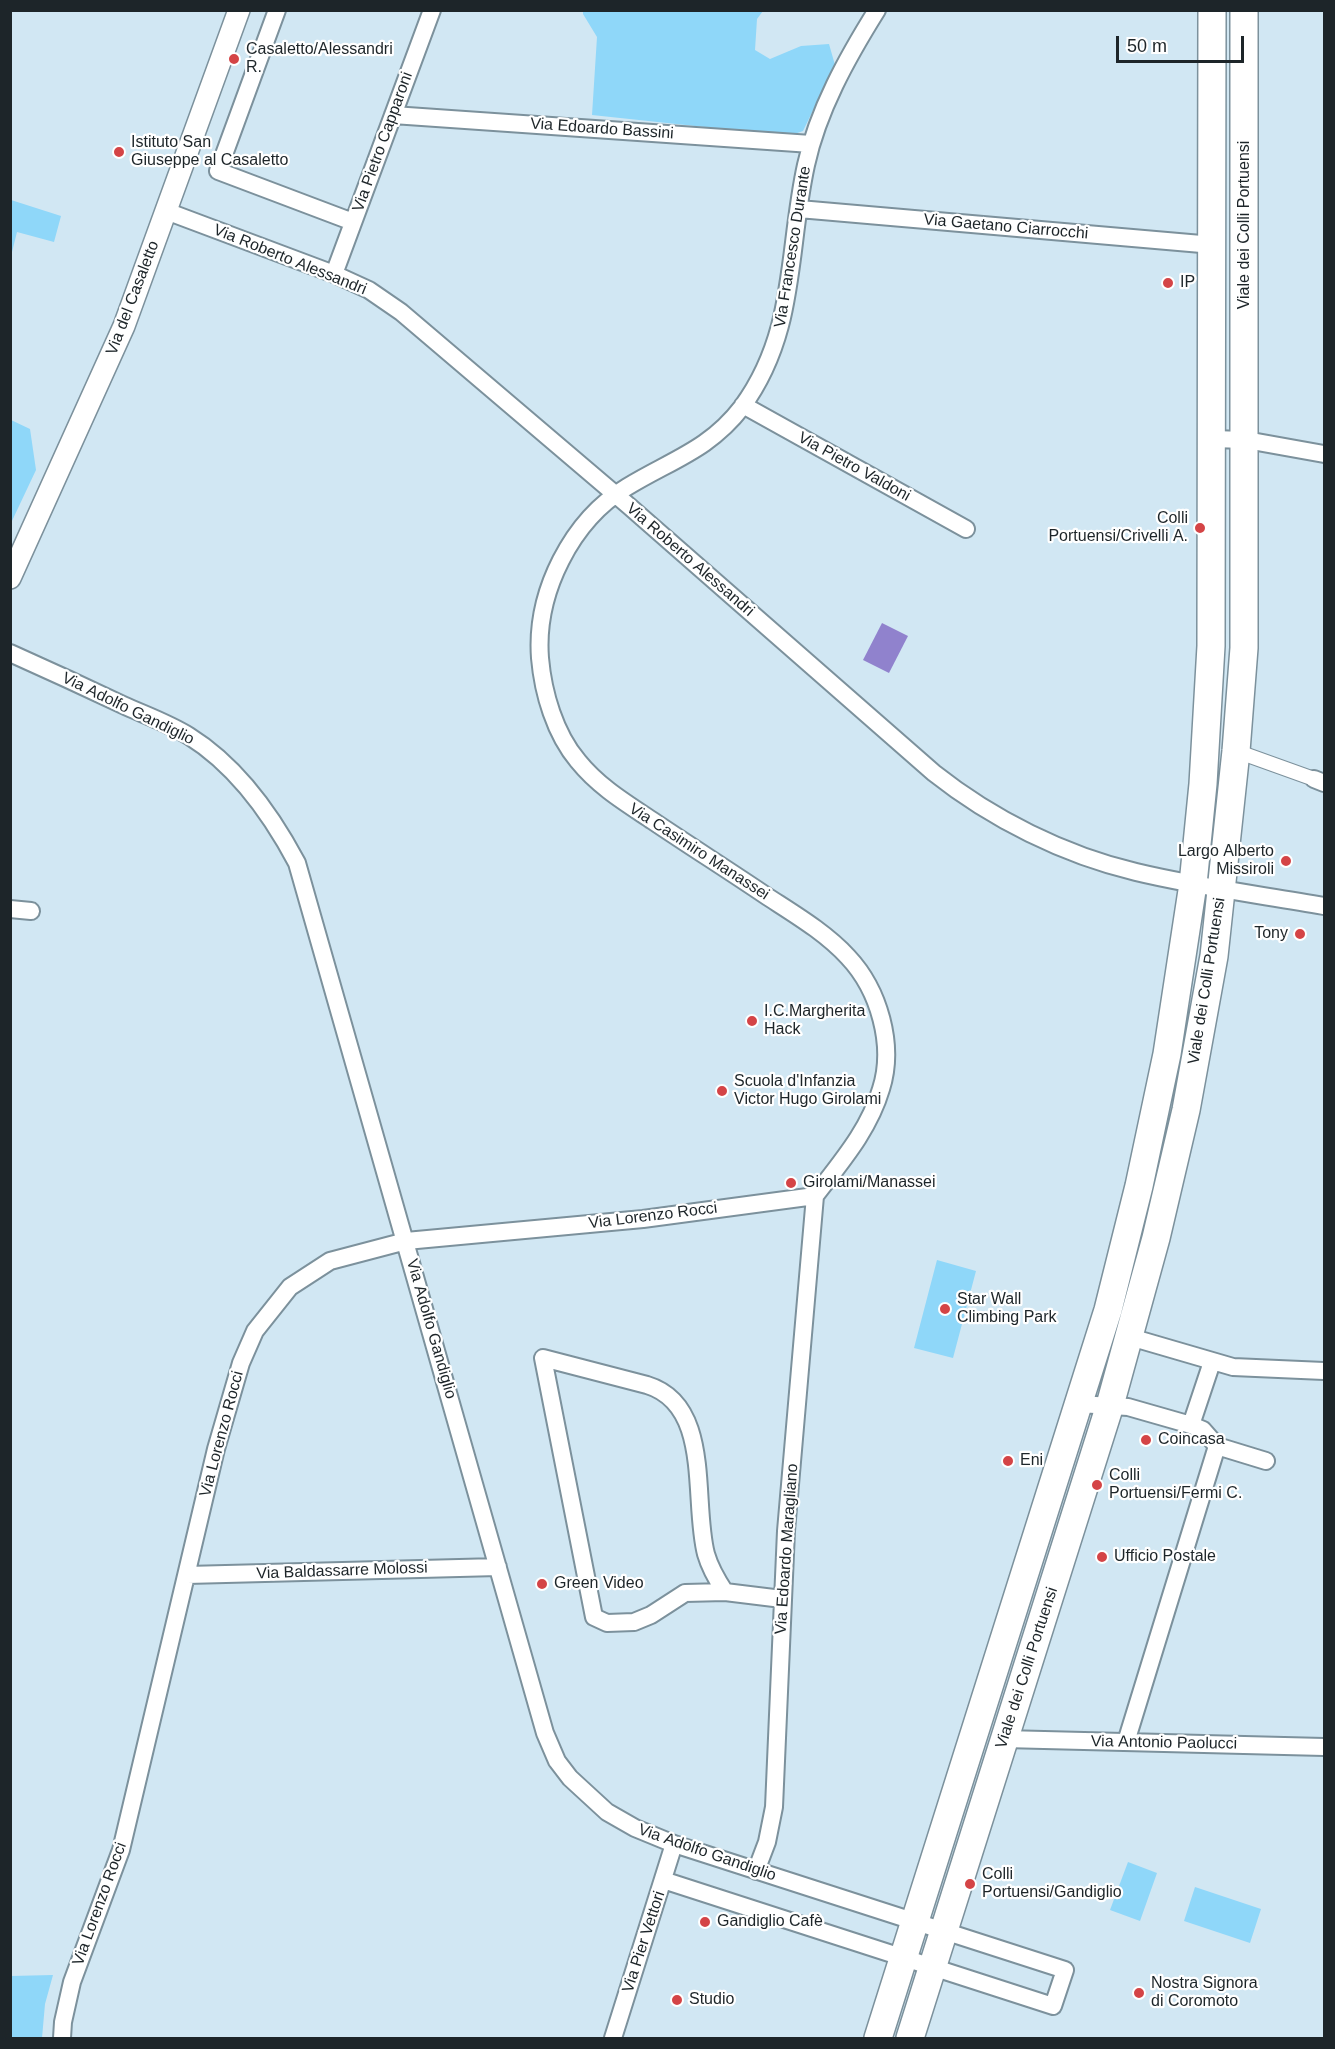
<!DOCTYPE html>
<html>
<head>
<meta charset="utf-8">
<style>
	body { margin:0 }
	#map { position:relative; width:1335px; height:2049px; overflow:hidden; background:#d1e7f3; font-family:Helvetica,sans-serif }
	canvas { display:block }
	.frame { position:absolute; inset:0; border:12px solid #1d2529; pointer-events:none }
	.scale { position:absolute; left:1116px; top:36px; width:128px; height:27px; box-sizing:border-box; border:3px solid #1d2529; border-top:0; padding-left:8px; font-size:18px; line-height:21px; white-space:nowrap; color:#1d2529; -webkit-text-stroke:4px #fff; paint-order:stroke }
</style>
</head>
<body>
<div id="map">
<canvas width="1335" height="2049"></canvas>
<div class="frame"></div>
<div class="scale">50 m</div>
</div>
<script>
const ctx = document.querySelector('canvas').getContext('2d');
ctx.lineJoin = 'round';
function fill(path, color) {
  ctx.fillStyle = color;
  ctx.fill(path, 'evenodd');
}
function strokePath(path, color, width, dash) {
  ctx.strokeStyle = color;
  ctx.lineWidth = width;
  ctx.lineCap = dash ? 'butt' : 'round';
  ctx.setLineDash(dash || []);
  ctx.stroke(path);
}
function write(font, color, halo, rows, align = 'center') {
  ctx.font = font + ' Helvetica,sans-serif';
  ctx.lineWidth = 4.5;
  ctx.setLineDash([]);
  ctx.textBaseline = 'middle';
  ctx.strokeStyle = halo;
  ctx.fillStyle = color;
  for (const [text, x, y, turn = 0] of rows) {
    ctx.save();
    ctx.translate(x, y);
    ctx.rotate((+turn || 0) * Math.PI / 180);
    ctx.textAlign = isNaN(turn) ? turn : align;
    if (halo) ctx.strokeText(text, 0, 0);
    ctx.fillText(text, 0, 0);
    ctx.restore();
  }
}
fill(new Path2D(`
	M 583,10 L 763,11 L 757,19 L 755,50 L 770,59 L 801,46 L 829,44 L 835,65 L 803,131 L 789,136 L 592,115 L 597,37 L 583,14 Z
	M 11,200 L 61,216 L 54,242 L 17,232 L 11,256 Z
	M 11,420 L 30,429 L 36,470 L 11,523 Z
	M 937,1260 L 976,1271 L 953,1358 L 914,1348 Z
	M 1128,1862 L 1157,1873 L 1140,1921 L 1110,1910 Z
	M 1195,1887 L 1261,1909 L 1250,1943 L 1184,1921 Z
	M 53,1975 L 45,2004 L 42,2038 L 11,2038 L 11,1976 Z`), '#8fd7f9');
fill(new Path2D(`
	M 882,623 L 908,636 L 889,673 L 863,660 Z`), '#9082cd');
const pedestrian = new Path2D(`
	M 1236,751 L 1314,779`);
const minor = new Path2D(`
	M 277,10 L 218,171 L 353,222
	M 393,115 L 811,144
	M 799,209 L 1213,245
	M 166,211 L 334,274 L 369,290 L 401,312 L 629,506 L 934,773 C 992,819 1064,855 1136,872 C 1198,887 1262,895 1324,906
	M 334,274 L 432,10
	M 743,405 L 966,529
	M 1212,439 L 1246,440 L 1324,454
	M 10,653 C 48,670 85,687 123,705 C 145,715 168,723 189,736 C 237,766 271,814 297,863 L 545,1733 L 557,1761 L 570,1778 L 607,1812 L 635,1828 L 674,1844 L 1065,1970 L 1053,2006 L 663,1880
	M 1314,779 L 1324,783
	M 10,909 L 31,911
	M 815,1196 C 841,1162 869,1130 881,1089 C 895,1045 879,990 848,957 C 825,932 794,914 765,895 C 728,870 690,846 653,821 C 626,803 599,787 578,761 C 555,734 543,693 540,658 C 535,592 572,520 627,487 C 671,460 709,450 742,407 C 797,332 787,251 806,165 C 818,110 847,58 877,10
	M 1130,1337 L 1233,1367 L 1324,1371
	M 1079,1404 L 1128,1407 L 1191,1425 L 1212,1362
	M 1191,1425 L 1203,1430 L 1217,1446 L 1266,1461
	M 187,1575 L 498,1567
	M 725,1592 C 717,1580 710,1568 706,1554 C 692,1501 713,1405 647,1385 L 543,1358 L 594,1617 L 607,1623 L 634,1622 L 651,1615 L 685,1593 L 725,1592 L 782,1599
	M 1004,1739 L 1324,1747
	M 1126,1742 L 1217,1446
	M 756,1871 L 767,1842 L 774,1807 L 786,1531 L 815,1196
	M 62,2038 L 63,2022 L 72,1982 L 121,1850 L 216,1449 L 241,1363 L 255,1331 L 290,1287 L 330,1261 L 406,1241 L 643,1219 L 815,1196
	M 613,2038 L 674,1844`);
const tertiary = new Path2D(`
	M 10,578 L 124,326 L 239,10`);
const primary = new Path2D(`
	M 878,2038 L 1108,1310 L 1139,1186 L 1167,1054 L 1193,884 L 1203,784 L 1211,646 L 1212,10
	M 910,2038 L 1110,1405 L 1156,1238 L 1186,1110 L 1214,956 L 1236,751 L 1244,648 L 1244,10`);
strokePath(pedestrian, '#7c919c', 16);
strokePath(minor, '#7c919c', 20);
strokePath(tertiary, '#7c919c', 24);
strokePath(primary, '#7c919c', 30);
strokePath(pedestrian, '#fff', 14);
strokePath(minor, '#fff', 16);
strokePath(tertiary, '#fff', 21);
strokePath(primary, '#fff', 27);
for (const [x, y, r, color] of [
	[234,59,6,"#d44446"],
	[119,152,6,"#d44446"],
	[1168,283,6,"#d44446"],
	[1200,528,6,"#d44446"],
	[1286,861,6,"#d44446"],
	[1300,934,6,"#d44446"],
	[752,1021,6,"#d44446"],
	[722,1091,6,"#d44446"],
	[791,1183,6,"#d44446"],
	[945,1309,6,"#d44446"],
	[1146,1440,6,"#d44446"],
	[1008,1461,6,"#d44446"],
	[1097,1485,6,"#d44446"],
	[1102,1557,6,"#d44446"],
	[542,1584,6,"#d44446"],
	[970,1884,6,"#d44446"],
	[705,1922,6,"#d44446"],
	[1139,1993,6,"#d44446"],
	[677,2000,6,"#d44446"]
]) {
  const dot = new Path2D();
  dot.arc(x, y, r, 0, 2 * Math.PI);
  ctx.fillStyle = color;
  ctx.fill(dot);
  strokePath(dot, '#fff', 2);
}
write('16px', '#1d2529', '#fff', [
	["Casaletto/Alessandri",246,50],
	["R.",246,68],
	["Istituto San",131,143],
	["Giuseppe al Casaletto",131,161],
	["IP",1180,283],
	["Colli",1188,519,"right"],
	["Portuensi/Crivelli A.",1188,537,"right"],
	["Largo Alberto",1274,852,"right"],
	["Missiroli",1274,870,"right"],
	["Tony",1288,934,"right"],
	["I.C.Margherita",764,1012],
	["Hack",764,1030],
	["Scuola d'Infanzia",734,1082],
	["Victor Hugo Girolami",734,1100],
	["Girolami/Manassei",803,1183],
	["Star Wall",957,1300],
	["Climbing Park",957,1318],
	["Coincasa",1158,1440],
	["Eni",1020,1461],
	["Colli",1109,1476],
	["Portuensi/Fermi C.",1109,1494],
	["Ufficio Postale",1114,1557],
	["Green Video",554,1584],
	["Colli",982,1875],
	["Portuensi/Gandiglio",982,1893],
	["Gandiglio Cafè",717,1922],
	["Nostra Signora",1151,1984],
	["di Coromoto",1151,2002],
	["Studio",689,2000]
], 'left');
write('16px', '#1d2529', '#fff', [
	["Via Edoardo Bassini",602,129,4],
	["Via Pietro Capparoni",383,142,-70],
	["Viale dei Colli Portuensi",1245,225,-90],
	["Via Gaetano Ciarrocchi",1006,227,5],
	["Via Francesco Durante",793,247,-81],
	["Via Roberto Alessandri",290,260,22],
	["Via del Casaletto",133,298,-69],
	["Via Pietro Valdoni",854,467,29],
	["Via Roberto Alessandri",690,560,41],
	["Via Adolfo Gandiglio",128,709,26],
	["Via Casimiro Manassei",699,852,33],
	["Viale dei Colli Portuensi",1207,981,-81],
	["Via Lorenzo Rocci",653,1216,-7],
	["Via Adolfo Gandiglio",431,1329,74],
	["Via Lorenzo Rocci",222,1434,-75],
	["Via Edoardo Maragliano",787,1549,-86],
	["Via Baldassarre Molossi",342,1571,-2],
	["Viale dei Colli Portuensi",1027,1668,-72],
	["Via Antonio Paolucci",1164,1743,1],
	["Via Adolfo Gandiglio",707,1853,19],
	["Via Lorenzo Rocci",100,1904,-70],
	["Via Pier Vettori",644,1942,-72]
]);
</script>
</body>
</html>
